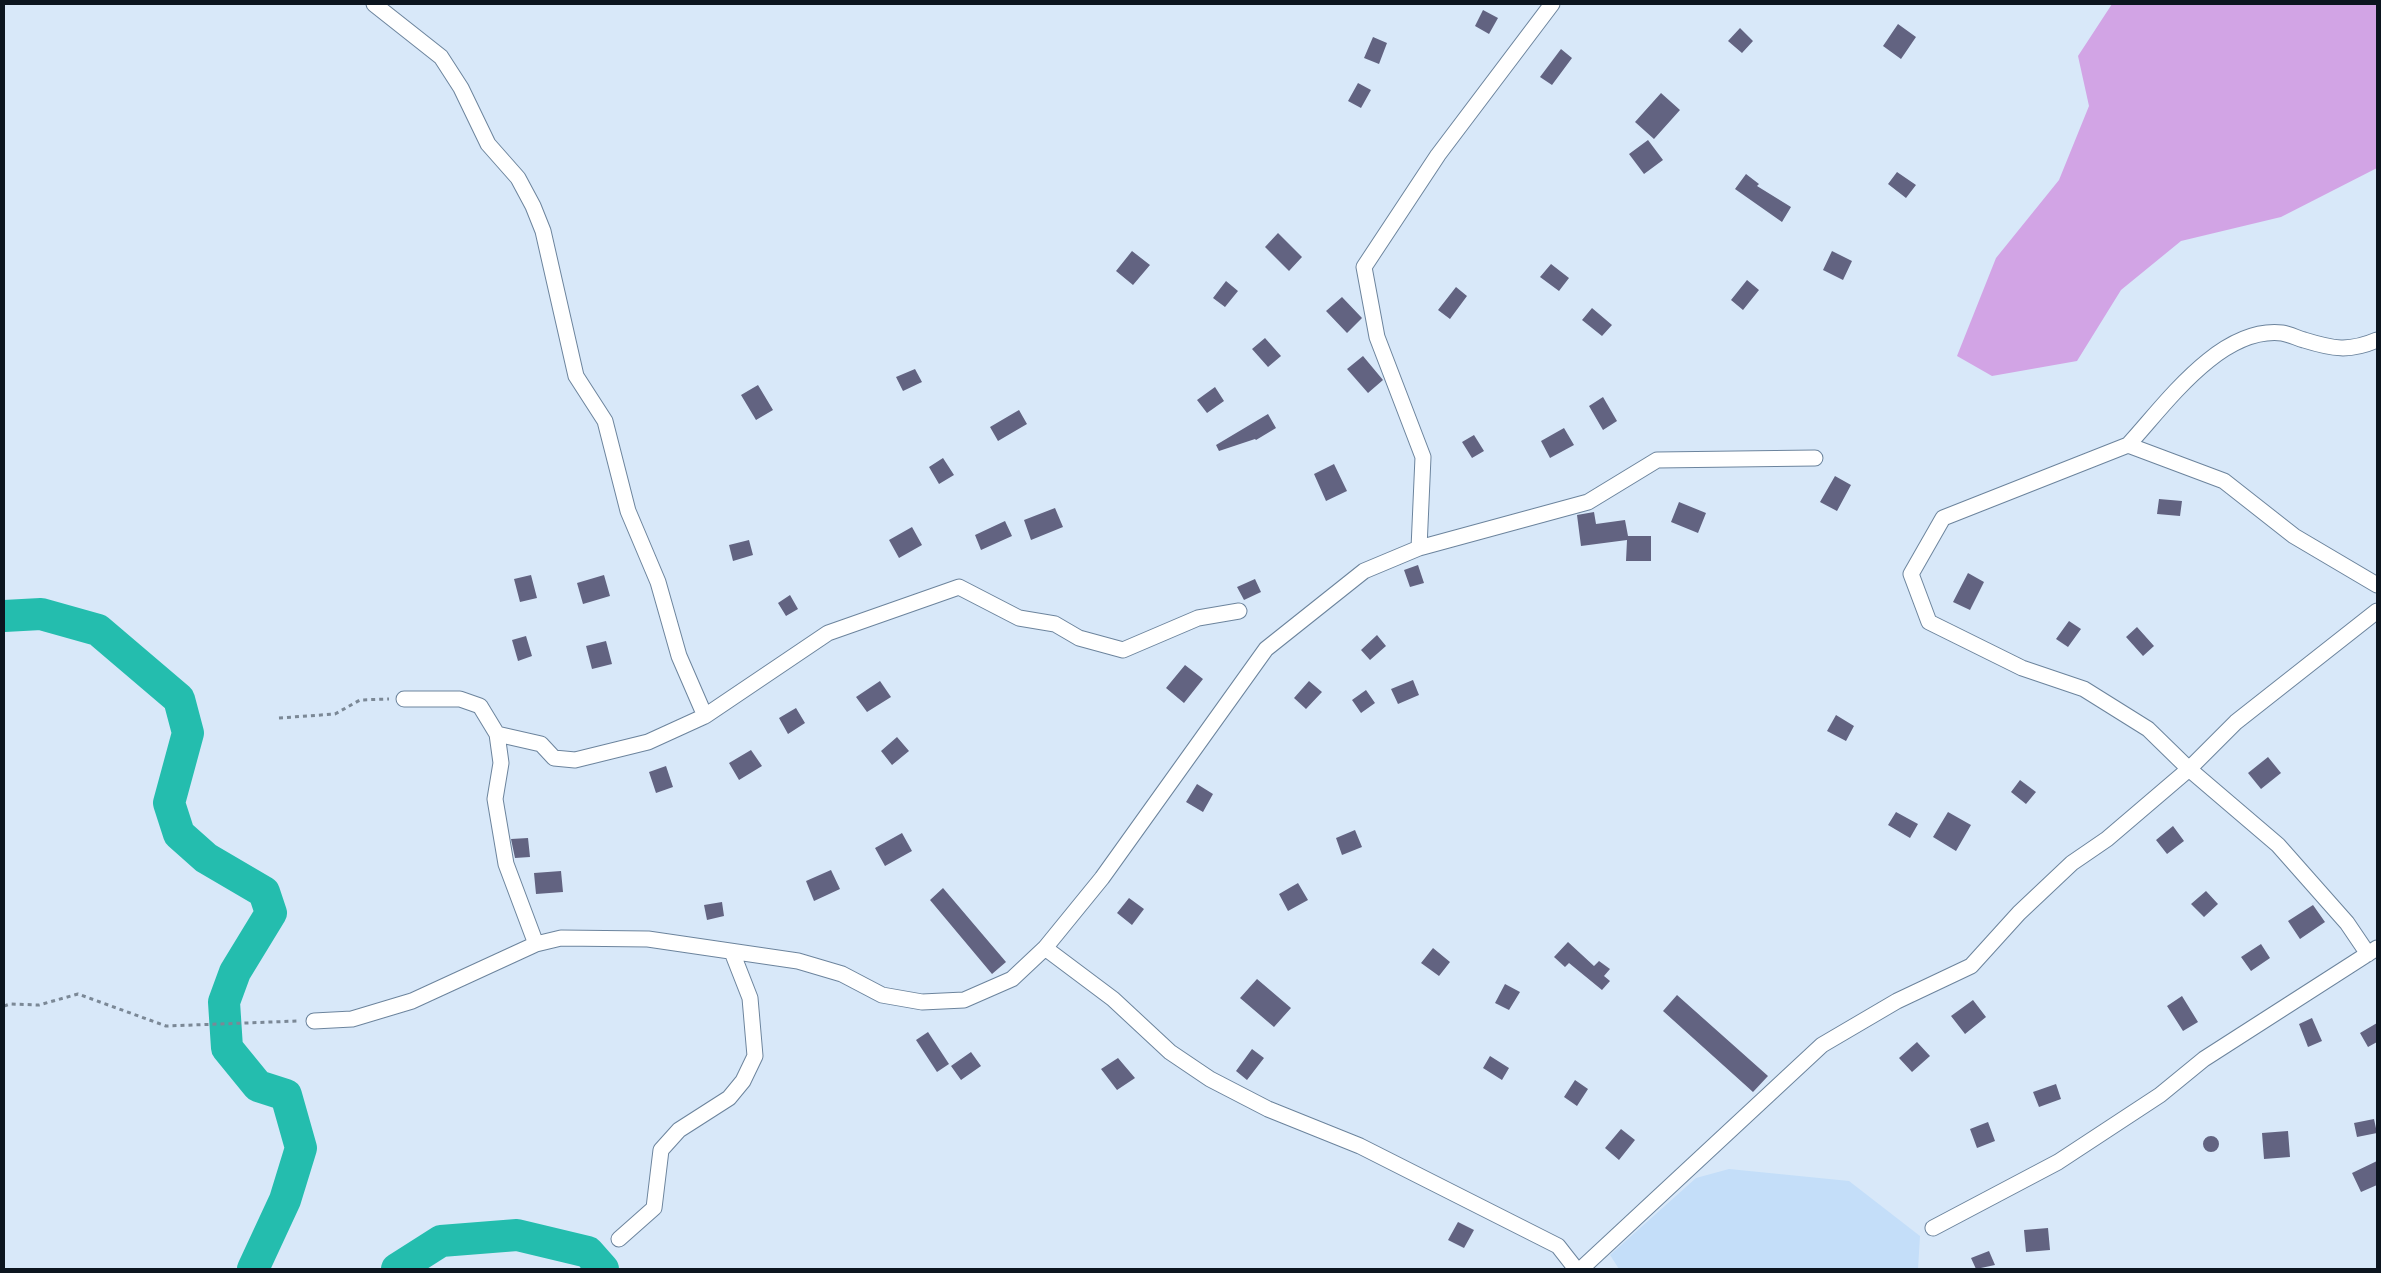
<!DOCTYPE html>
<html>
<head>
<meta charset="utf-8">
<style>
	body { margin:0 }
	#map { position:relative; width:2381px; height:1273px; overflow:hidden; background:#d8e8f9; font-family:"DM Sans",sans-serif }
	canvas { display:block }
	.frame { position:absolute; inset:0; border:5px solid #0c151f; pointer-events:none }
</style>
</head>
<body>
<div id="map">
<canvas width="2381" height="1273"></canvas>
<div class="frame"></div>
</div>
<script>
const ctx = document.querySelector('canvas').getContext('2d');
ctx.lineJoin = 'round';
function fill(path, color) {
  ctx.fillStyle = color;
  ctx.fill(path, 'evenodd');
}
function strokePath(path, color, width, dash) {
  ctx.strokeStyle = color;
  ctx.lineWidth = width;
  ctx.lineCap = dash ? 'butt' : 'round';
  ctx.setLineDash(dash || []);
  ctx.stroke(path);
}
fill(new Path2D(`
	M 1729,1169 L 1849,1181 L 1920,1236 L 1918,1269 L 1619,1269 L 1610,1255 L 1696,1178 Z`), '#c4def9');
fill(new Path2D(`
	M 2112,4 L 2377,4 L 2377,168 L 2281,217 L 2181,241 L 2121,290 L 2077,361 L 1992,376 L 1957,356 L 1996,258 L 2059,180 L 2089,106 L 2078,56 Z`), '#d2a4e5');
strokePath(new Path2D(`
	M 4,616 L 41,614 L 98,630 L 179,699 L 188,733 L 169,803 L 179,834 L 206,858 L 264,892 L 271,913 L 235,972 L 224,1002 L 227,1048 L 258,1086 L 286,1095 L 301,1148 L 285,1200 L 253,1269
	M 397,1269 L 441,1241 L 517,1235 L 588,1252 L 603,1269`), '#24bdae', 32);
fill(new Path2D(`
	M 1483,10 L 1498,18 L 1489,34 L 1475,26 Z
	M 1898,24 L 1916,37 L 1901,59 L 1883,46 Z
	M 1740,28 L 1753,41 L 1742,53 L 1728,41 Z
	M 1373,37 L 1387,43 L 1379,64 L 1364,58 Z
	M 1561,49 L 1572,58 L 1552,85 L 1540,77 Z
	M 1358,83 L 1371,90 L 1361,108 L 1348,101 Z
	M 1661,93 L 1680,110 L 1654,139 L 1635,122 Z
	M 1648,140 L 1663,160 L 1644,174 L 1629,154 Z
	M 1897,172 L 1916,185 L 1906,198 L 1888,184 Z
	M 1746,174 L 1759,184 L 1757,186 L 1791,207 L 1782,222 L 1735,189 Z
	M 1278,233 L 1302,257 L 1289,271 L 1265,247 Z
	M 1132,251 L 1150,265 L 1133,285 L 1116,271 Z
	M 1832,251 L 1852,261 L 1843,280 L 1823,270 Z
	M 1551,264 L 1569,278 L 1559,291 L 1540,277 Z
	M 1747,280 L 1759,290 L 1743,310 L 1731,300 Z
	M 1226,281 L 1238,291 L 1225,307 L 1213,298 Z
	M 1456,287 L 1467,296 L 1450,319 L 1438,310 Z
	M 1342,297 L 1362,318 L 1347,333 L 1326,311 Z
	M 1592,308 L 1612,325 L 1602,336 L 1582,320 Z
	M 1265,338 L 1281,356 L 1268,367 L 1252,349 Z
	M 1363,356 L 1383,380 L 1368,393 L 1347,369 Z
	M 915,369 L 922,382 L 903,391 L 896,377 Z
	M 758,385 L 773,410 L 756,420 L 741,395 Z
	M 1215,387 L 1224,401 L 1207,413 L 1197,400 Z
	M 1603,397 L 1617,421 L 1603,430 L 1589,406 Z
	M 1019,410 L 1027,424 L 998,441 L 990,427 Z
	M 1268,414 L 1276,428 L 1256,440 L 1255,439 L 1219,451 L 1216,445 Z
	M 1564,428 L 1574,445 L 1550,458 L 1541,441 Z
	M 1474,435 L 1484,451 L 1472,458 L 1462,442 Z
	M 943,458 L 954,475 L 939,484 L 929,467 Z
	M 1334,464 L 1347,491 L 1326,501 L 1314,474 Z
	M 1835,476 L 1851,485 L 1837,511 L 1820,502 Z
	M 2159,499 L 2182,501 L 2180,516 L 2157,514 Z
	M 1679,502 L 1706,513 L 1698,533 L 1671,522 Z
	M 1055,508 L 1063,527 L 1031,540 L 1024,520 Z
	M 1594,512 L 1596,524 L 1625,520 L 1628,536 L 1651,536 L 1651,561 L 1626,561 L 1627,540 L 1581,546 L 1577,515 Z
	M 1005,521 L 1012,536 L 981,550 L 975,535 Z
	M 912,527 L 922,545 L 899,558 L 889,540 Z
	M 749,540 L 753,555 L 733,561 L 729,545 Z
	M 1418,565 L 1424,583 L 1410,587 L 1404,570 Z
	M 1968,573 L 1984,582 L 1970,610 L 1953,602 Z
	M 531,575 L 537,598 L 520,602 L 514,579 Z
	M 604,575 L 610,596 L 583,604 L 577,583 Z
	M 1255,579 L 1261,592 L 1244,600 L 1237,587 Z
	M 790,595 L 798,609 L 786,616 L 778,603 Z
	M 2069,621 L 2081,629 L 2068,647 L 2056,639 Z
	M 2137,627 L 2154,646 L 2143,656 L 2126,637 Z
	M 1377,635 L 1386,646 L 1370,660 L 1361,650 Z
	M 526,636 L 532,656 L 518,661 L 512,640 Z
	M 606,641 L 612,664 L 592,669 L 586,646 Z
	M 1185,665 L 1203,679 L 1184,703 L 1166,688 Z
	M 1413,680 L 1419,695 L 1398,704 L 1391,689 Z
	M 880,681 L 891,697 L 867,712 L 856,697 Z
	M 1309,681 L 1322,692 L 1306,709 L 1294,698 Z
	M 1366,690 L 1375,703 L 1361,713 L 1352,700 Z
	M 796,708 L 805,723 L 788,734 L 779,718 Z
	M 1836,715 L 1854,726 L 1846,741 L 1827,731 Z
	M 897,737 L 909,751 L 892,765 L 881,751 Z
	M 751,750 L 762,766 L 739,780 L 729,763 Z
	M 2268,757 L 2281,773 L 2261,789 L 2248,773 Z
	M 666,766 L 673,787 L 656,793 L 649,772 Z
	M 2020,780 L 2036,792 L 2026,804 L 2011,792 Z
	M 1197,784 L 1213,794 L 1203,812 L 1186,802 Z
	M 1896,812 L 1918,824 L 1910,838 L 1888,825 Z
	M 1948,812 L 1971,825 L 1956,851 L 1933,837 Z
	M 2173,826 L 2184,841 L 2167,854 L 2156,840 Z
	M 1355,830 L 1362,847 L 1342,855 L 1336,838 Z
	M 902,833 L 912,851 L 885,866 L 875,848 Z
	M 528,838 L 530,857 L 515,858 L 511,839 Z
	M 831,870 L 840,889 L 814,901 L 806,881 Z
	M 561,871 L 563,892 L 536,894 L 534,873 Z
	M 1298,883 L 1308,900 L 1288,911 L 1279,894 Z
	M 943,888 L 1006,962 L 992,974 L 930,900 Z
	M 2206,891 L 2218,904 L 2204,917 L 2191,904 Z
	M 1129,898 L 1144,909 L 1132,925 L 1117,913 Z
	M 722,902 L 724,916 L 707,920 L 704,905 Z
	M 2313,905 L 2325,922 L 2300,939 L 2288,921 Z
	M 1568,942 L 1594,966 L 1599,961 L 1610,969 L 1604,976 L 1610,981 L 1602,990 L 1569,963 L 1565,967 L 1554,957 Z
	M 2261,944 L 2270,958 L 2251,971 L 2241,957 Z
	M 1433,948 L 1450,962 L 1439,976 L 1421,963 Z
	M 1257,979 L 1291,1008 L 1274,1027 L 1240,998 Z
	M 1505,984 L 1520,992 L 1509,1010 L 1495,1003 Z
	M 1677,995 L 1768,1076 L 1753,1092 L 1663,1011 Z
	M 2182,996 L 2198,1022 L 2183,1031 L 2167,1006 Z
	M 1973,1000 L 1986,1017 L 1965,1034 L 1951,1016 Z
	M 2312,1018 L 2322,1041 L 2308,1047 L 2299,1024 Z
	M 2377,1023 L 2377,1042 L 2368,1047 L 2360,1033 Z
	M 928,1032 L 949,1064 L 937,1072 L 916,1040 Z
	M 1917,1042 L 1930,1056 L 1912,1072 L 1899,1058 Z
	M 1252,1049 L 1264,1058 L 1247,1080 L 1236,1071 Z
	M 971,1052 L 981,1066 L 961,1080 L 951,1066 Z
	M 1490,1056 L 1509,1068 L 1502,1080 L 1483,1068 Z
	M 1118,1058 L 1135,1078 L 1117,1090 L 1101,1069 Z
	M 1575,1080 L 1588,1089 L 1577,1106 L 1564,1097 Z
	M 2056,1084 L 2061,1099 L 2039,1107 L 2033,1092 Z
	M 2374,1119 L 2377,1133 L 2357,1137 L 2354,1123 Z
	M 1988,1122 L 1995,1141 L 1977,1148 L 1970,1129 Z
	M 1621,1129 L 1635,1140 L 1619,1160 L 1605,1148 Z
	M 2288,1131 L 2290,1157 L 2264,1159 L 2262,1133 Z
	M2203 1144a8 8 0 1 1 16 0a8 8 0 1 1-16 0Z
	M 2377,1161 L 2377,1185 L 2361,1192 L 2352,1173 Z
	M 1458,1222 L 1474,1230 L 1464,1248 L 1448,1240 Z
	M 2048,1228 L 2050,1250 L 2026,1252 L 2024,1230 Z
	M 1989,1251 L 1995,1265 L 1976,1269 L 1971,1258 Z`), '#626381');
const minor = new Path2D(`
	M 374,4 L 441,57 L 461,88 L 488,144 L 518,178 L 533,206 L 543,231 L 576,376 L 605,421 L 628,511 L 658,582 L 679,656 L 705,716
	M 2128,445 C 2165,405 2220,326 2282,333 C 2289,334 2297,338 2304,340 C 2333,349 2349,352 2377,340
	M 1419,548 L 1423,457 L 1377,337 L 1364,267 L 1438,155 L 1552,4
	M 404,699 L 460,699 L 480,706 L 497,734 L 501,763 L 495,799 L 506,864 L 536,944
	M 497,734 L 541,744 L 554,758 L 575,760 L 648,742 L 705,716 L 828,633 L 959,587 L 1019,618 L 1055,624 L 1079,638 L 1123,650 L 1198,618 L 1239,611
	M 1045,948 L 1113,999 L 1170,1052 L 1210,1079 L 1268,1109 L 1360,1146 L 1558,1246 L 1576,1269
	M 2368,954 L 2347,923 L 2278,845 L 2189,769 L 2148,729 L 2084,689 L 2022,668 L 1929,622 L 1911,574 L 1943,518 L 2128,445 L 2224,481 L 2294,536 L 2377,585
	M 314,1021 L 352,1019 L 412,1001 L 536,944 L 561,938 L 648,939 L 798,961 L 842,974 L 882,995 L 922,1002 L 964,1000 L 1012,979 L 1045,948 L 1102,878 L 1266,649 L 1364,571 L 1419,548 L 1588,502 L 1657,460 L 1815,458
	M 1933,1228 L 2058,1162 L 2160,1095 L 2204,1059 L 2377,948
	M 619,1239 L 654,1208 L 661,1150 L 679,1130 L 729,1098 L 743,1081 L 755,1056 L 750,998 L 732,952
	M 1581,1269 L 1822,1045 L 1897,1001 L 1971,966 L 2019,913 L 2072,863 L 2107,839 L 2189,769 L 2236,722 L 2377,611`);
strokePath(minor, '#6c849d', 17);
strokePath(new Path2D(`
	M 279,718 L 335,714 L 360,700 L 389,699
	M 4,1006 L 10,1004 L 39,1005 L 78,994 L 166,1026 L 298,1021`), '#7b8896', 3, [4, 4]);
strokePath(minor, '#fff', 15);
</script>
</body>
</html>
